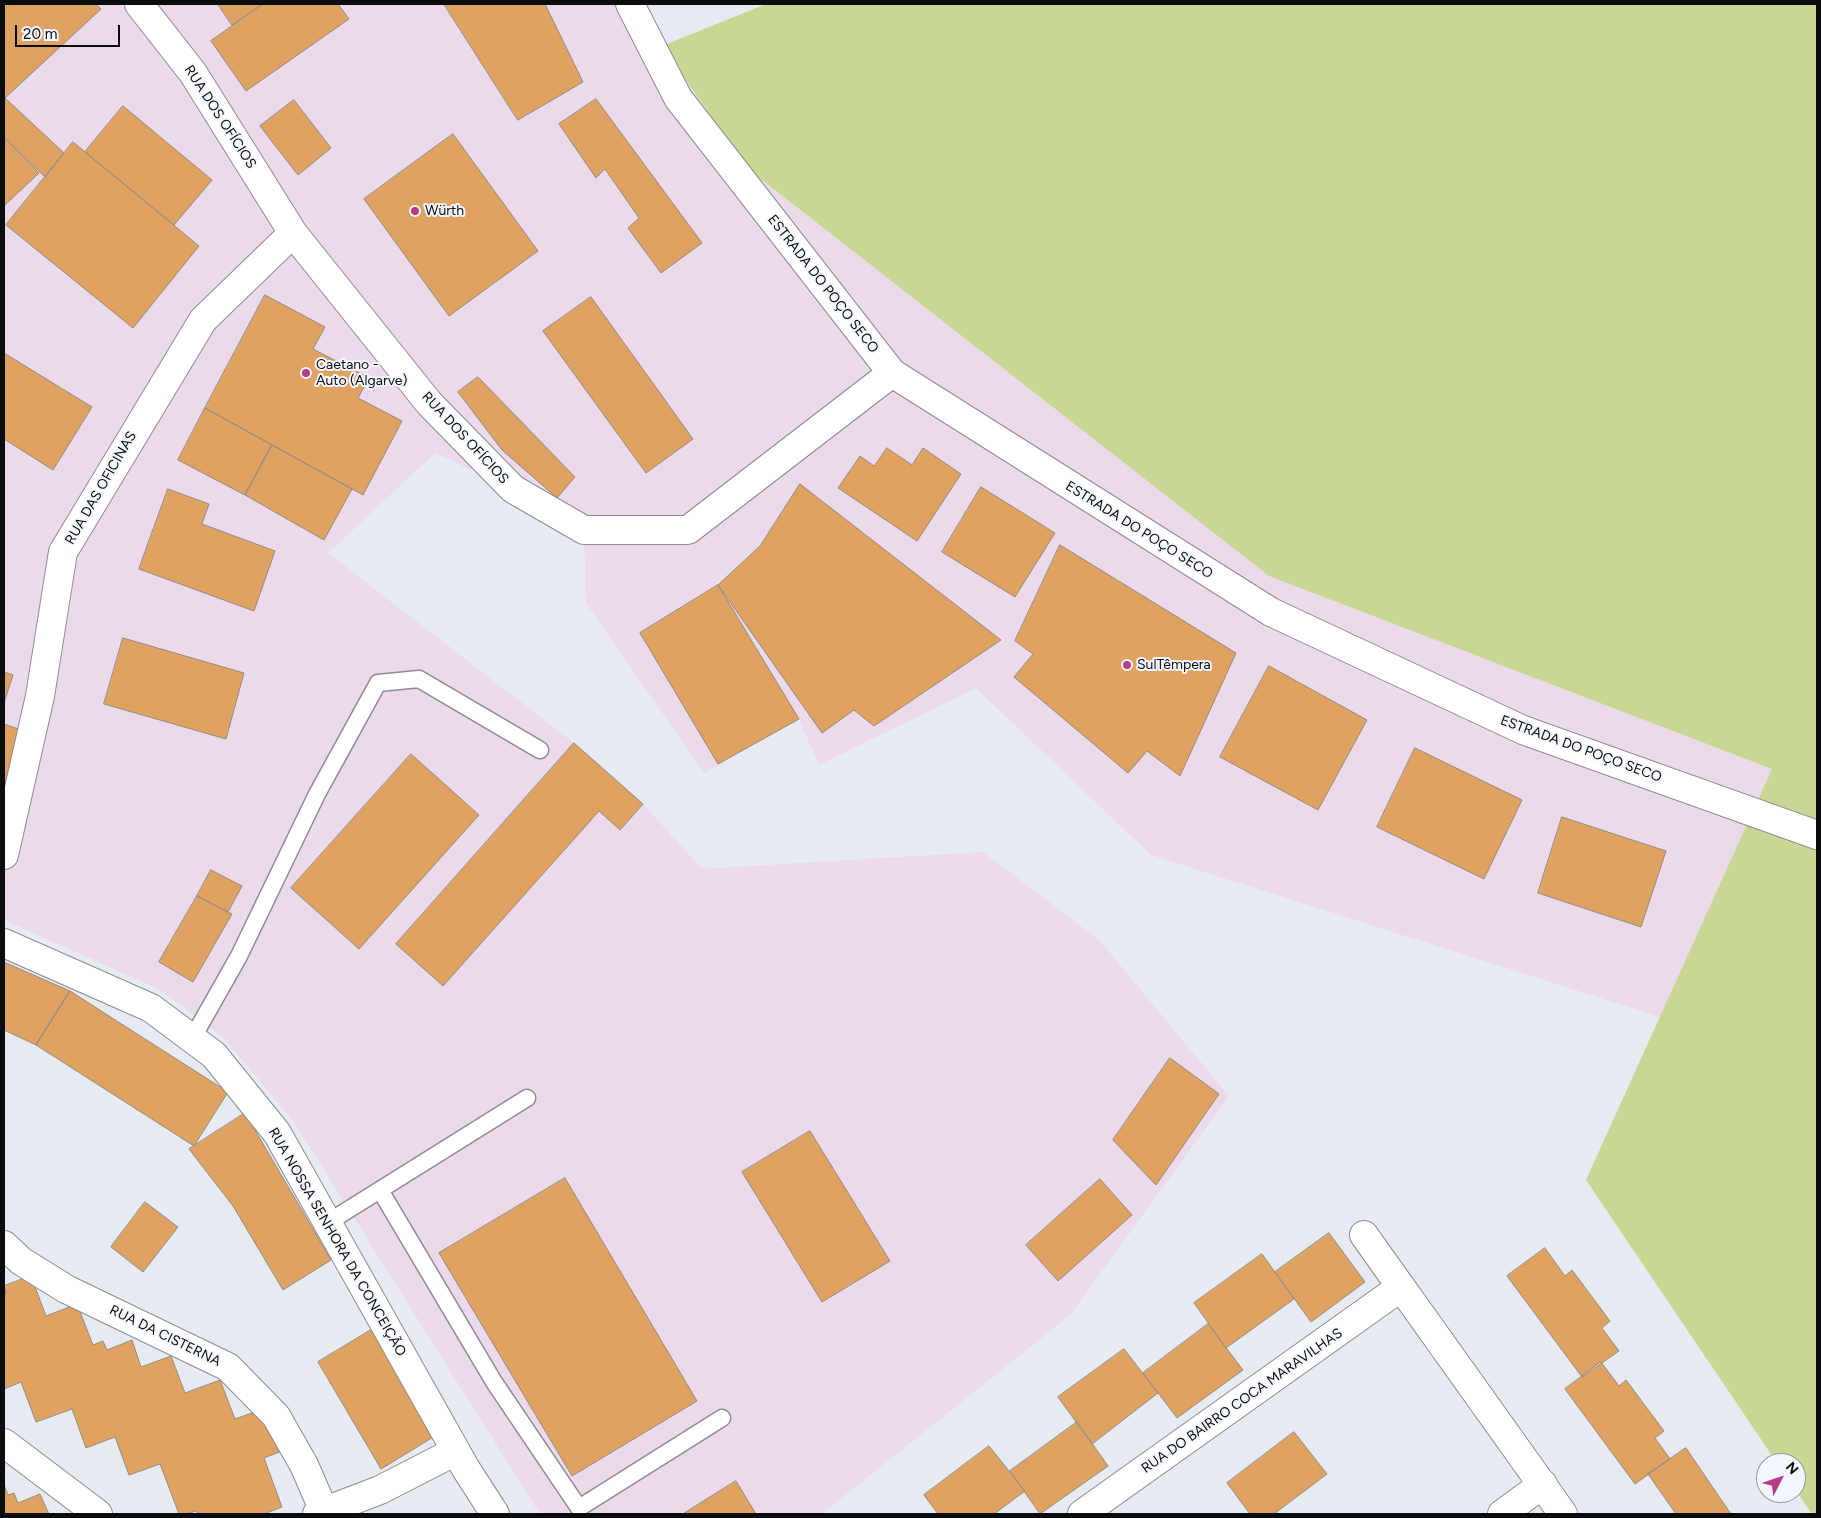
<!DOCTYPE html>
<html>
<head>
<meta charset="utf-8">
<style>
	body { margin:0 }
	#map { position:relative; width:1821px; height:1518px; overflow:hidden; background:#e6eaf1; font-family:Figtree,sans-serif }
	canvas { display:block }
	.frame { position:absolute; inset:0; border:5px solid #0b0c0e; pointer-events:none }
	.north { position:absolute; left:1756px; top:1453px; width:50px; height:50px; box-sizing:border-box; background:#f4f7fe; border:1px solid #97999e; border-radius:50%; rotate:49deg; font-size:14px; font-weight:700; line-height:20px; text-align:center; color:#0b0c0e }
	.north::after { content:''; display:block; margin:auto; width:18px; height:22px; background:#b83a88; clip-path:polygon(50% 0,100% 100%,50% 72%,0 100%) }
	.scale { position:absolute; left:15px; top:25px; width:105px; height:22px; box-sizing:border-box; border:2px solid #0b0c0e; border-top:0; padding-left:6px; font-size:15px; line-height:18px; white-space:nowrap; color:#0b0c0e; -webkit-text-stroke:4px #f4f7fe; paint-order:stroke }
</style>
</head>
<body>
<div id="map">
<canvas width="1821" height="1518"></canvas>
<div class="frame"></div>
<div class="north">N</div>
<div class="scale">20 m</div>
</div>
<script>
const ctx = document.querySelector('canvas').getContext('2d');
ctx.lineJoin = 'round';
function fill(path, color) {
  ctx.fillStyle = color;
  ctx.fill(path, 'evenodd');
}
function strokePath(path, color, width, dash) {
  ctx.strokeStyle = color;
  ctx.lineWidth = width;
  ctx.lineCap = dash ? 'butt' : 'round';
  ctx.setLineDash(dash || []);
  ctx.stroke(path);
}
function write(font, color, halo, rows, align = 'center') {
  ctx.font = font + ' Figtree,sans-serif';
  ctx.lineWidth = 4;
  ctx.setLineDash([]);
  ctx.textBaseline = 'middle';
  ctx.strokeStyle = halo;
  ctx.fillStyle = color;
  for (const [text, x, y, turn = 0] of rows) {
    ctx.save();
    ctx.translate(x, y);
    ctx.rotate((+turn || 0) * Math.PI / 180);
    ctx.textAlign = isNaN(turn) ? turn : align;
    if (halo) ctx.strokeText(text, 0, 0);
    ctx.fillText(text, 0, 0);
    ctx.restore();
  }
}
fill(new Path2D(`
	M 4,4 L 640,4 L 662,46 L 748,169 L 1269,576 L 1772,769 L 1660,1017 L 1151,855 L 976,688 L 819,765 L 799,719 L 704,773 L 586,603 L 584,530 L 513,489 L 435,453 L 328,553 L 588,754 L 643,804 L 702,869 L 983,852 L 1100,941 L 1229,1096 L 1070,1315 L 822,1514 L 540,1514 L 294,1122 L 223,1037 L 159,989 L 4,920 Z`), '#ecd9e9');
fill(new Path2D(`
	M 766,4 L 1817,4 L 1817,1514 L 1812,1514 L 1796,1491 L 1796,1463 L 1777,1463 L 1586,1180 L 1772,769 L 1269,576 L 748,169 L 662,46 Z`), '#c8d793');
const building = new Path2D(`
	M 4,4 L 96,4 L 101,9 L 4,99 Z
	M 218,4 L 263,4 L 232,25 Z
	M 263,4 L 338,4 L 349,19 L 246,91 L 211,41 Z
	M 444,4 L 545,4 L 583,82 L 518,120 Z
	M 5,98 L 64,153 L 45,177 L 4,137 Z
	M 596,99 L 702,243 L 661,273 L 628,228 L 639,218 L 605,169 L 596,178 L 559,124 Z
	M 294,100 L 331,148 L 298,175 L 260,126 Z
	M 123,106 L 212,180 L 174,225 L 85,152 Z
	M 453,134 L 538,251 L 449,316 L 364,199 Z
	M 4,137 L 39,173 L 4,206 Z
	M 73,142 L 199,246 L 133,328 L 6,225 Z
	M 265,295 L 325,327 L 313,349 L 369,378 L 358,398 L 402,421 L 363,495 L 205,408 Z
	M 591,297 L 693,439 L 646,473 L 543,331 Z
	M 4,353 L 92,407 L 53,470 L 4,439 Z
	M 478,377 L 575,477 L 557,498 L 502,450 L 458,392 Z
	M 205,408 L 272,445 L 245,495 L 178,460 Z
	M 272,445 L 352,489 L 324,540 L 245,495 Z
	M 887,448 L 912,465 L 923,448 L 961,474 L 917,541 L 838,488 L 860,456 L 874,466 Z
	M 800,484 L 1001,640 L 874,726 L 854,710 L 822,733 L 718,585 L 760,546 Z
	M 981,487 L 1055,533 L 1015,597 L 942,552 Z
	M 168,489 L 209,504 L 202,524 L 275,551 L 254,611 L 139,569 Z
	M 1060,545 L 1236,653 L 1180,776 L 1147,751 L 1128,773 L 1014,677 L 1033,654 L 1015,641 Z
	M 718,585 L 799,719 L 718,764 L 640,633 Z
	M 123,638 L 244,673 L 226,739 L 104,704 Z
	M 1269,666 L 1367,720 L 1318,810 L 1220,757 Z
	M 4,672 L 13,675 L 4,703 Z
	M 4,724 L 24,731 L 4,796 Z
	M 574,743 L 643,804 L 620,830 L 599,811 L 443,986 L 396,944 Z
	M 1415,748 L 1522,800 L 1484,879 L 1377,827 Z
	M 411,754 L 479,815 L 359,949 L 291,888 Z
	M 1562,817 L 1666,851 L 1641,927 L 1538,893 Z
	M 211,870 L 242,886 L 228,912 L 197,896 Z
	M 197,896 L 232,914 L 193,982 L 159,962 Z
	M 4,962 L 70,991 L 36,1045 L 4,1030 Z
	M 70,991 L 228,1092 L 194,1146 L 36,1045 Z
	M 1170,1058 L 1219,1094 L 1156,1185 L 1113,1140 Z
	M 245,1113 L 331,1260 L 283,1290 L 233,1206 L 189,1149 Z
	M 810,1131 L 890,1261 L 822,1302 L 742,1172 Z
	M 565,1178 L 697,1401 L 572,1476 L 439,1253 Z
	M 1100,1179 L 1132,1215 L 1058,1281 L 1026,1245 Z
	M 145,1202 L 178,1227 L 143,1272 L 111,1247 Z
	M 1329,1233 L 1365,1282 L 1311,1322 L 1275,1272 Z
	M 1545,1248 L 1565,1276 L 1572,1270 L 1610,1321 L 1602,1328 L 1619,1351 L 1582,1377 L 1507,1276 Z
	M 1262,1254 L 1294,1299 L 1226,1348 L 1194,1303 Z
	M 31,1276 L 46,1316 L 77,1304 L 93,1345 L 103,1341 L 107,1350 L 132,1340 L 141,1367 L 171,1356 L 185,1393 L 220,1380 L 235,1419 L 266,1408 L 282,1451 L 264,1458 L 282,1507 L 264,1514 L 198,1514 L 196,1511 L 186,1514 L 179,1514 L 160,1464 L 129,1475 L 115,1437 L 86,1448 L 72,1409 L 36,1422 L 21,1382 L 4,1389 L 4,1293 L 6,1293 L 4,1286 Z
	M 1208,1324 L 1243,1370 L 1177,1418 L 1143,1373 Z
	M 371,1330 L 435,1436 L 381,1469 L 318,1362 Z
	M 1124,1349 L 1158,1393 L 1092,1444 L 1058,1397 Z
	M 1601,1362 L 1619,1386 L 1626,1380 L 1664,1431 L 1655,1438 L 1670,1459 L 1635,1484 L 1565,1389 Z
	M 1077,1422 L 1108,1466 L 1040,1514 L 1010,1471 Z
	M 1294,1432 L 1327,1474 L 1274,1514 L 1250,1514 L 1227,1483 Z
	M 989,1446 L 1025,1491 L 994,1514 L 938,1514 L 924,1495 Z
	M 1686,1448 L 1731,1514 L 1676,1514 L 1648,1474 Z
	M 736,1481 L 756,1514 L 683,1514 Z
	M 4,1485 L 8,1495 L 14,1493 L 18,1503 L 40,1494 L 49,1514 L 4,1514 Z`);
fill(building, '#dfa260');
strokePath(building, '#928d87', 1);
const service = new Path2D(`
	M 192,1039 L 239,956 L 317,794 L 378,683 L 419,679 L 540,750
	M 380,1190 L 494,1382 L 579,1508 L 722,1418
	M 327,1223 L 527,1098`);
const minor = new Path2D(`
	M 139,4 L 193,73 L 293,233 L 429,403 L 513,489 L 584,530 L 688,530 L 892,373
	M 4,855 L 40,696 L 63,552 L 203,320 L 293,233
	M 4,943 L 151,1008 L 214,1055 L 277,1133 L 466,1469 L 495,1514
	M 4,1245 L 21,1261 L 66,1289 L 228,1367 L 276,1416 L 304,1465 L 324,1511
	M 1401,1287 L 1563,1514
	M 4,1443 L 98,1514
	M 317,1514 L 380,1490 L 456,1451
	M 1082,1514 L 1401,1287 L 1364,1235
	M 1502,1514 L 1543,1484`);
const tertiary = new Path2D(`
	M 630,4 L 678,98 L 892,373 L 1271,612 L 1523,730 L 1817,835`);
strokePath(service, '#8a8d93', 19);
strokePath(minor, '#8a8d93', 30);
strokePath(tertiary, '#8a8d93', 30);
strokePath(service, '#fff', 16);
strokePath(minor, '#fff', 28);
strokePath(tertiary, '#fff', 28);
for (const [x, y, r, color] of [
	[415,211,5,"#b83a88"],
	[306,373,5,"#b83a88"],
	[1127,665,5,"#b83a88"]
]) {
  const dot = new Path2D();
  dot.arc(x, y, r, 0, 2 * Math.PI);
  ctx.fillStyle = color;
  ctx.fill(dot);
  strokePath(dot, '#f4f7fe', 2);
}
write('14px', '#0b0c0e', '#f4f7fe', [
	["RUA DOS OFÍCIOS",220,117,57],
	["ESTRADA DO POÇO SECO",823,284,52],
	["RUA DOS OFÍCIOS",465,438,47],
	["RUA DAS OFICINAS",101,488,-60],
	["ESTRADA DO POÇO SECO",1139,530,32],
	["ESTRADA DO POÇO SECO",1581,749,20],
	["RUA NOSSA SENHORA DA CONCEIÇÃO",337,1242,60],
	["RUA DA CISTERNA",165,1336,26],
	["RUA DO BAIRRO COCA MARAVILHAS",1242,1401,-35]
]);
write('14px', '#0b0c0e', '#f4f7fe', [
	["Würth",425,211],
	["Caetano -",316,365],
	["Auto (Algarve)",316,381],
	["SulTêmpera",1137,665]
], 'left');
</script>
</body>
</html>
